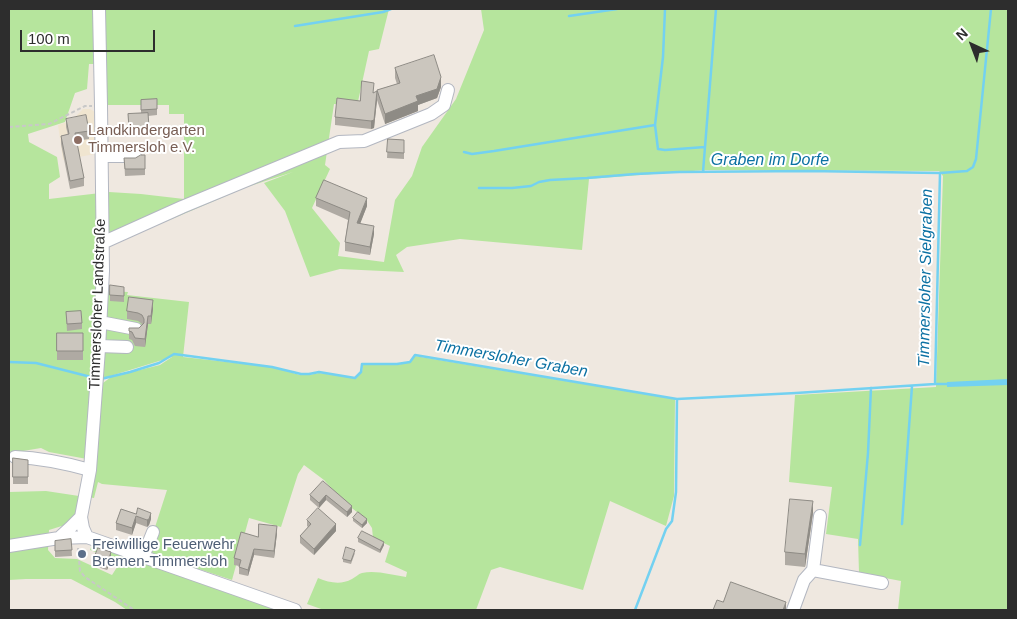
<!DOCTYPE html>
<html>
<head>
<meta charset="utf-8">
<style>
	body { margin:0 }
	#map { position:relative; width:1017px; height:619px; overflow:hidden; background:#efe8e0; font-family:Helvetica,sans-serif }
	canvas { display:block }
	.frame { position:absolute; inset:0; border:10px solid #2d2d2d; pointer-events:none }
	.north { position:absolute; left:947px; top:20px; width:50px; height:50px; -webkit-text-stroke:4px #fff; paint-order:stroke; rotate:317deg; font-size:14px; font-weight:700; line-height:20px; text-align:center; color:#2d2d2d }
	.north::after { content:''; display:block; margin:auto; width:18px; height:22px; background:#2d2d2d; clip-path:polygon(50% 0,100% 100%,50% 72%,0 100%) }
	.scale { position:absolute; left:20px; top:30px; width:135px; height:22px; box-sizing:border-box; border:2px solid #2d2d2d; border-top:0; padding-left:6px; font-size:15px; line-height:18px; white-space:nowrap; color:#2d2d2d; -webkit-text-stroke:4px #fff; paint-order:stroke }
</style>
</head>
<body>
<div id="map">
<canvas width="1017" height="619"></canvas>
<div class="frame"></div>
<div class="north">N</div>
<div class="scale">100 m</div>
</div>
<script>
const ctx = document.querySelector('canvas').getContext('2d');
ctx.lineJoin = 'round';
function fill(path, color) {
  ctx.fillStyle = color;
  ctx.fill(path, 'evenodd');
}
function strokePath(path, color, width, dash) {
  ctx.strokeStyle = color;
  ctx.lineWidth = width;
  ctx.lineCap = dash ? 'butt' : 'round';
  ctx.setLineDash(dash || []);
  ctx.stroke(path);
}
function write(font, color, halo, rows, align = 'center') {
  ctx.font = font + ' Helvetica,sans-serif';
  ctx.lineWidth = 4;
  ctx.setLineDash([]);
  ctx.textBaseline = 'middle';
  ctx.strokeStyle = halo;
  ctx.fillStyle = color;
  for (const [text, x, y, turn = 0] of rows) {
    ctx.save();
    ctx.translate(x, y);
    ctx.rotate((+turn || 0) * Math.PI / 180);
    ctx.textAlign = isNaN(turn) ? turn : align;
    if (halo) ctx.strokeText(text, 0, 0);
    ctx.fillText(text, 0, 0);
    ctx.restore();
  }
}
fill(new Path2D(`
	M 83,109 L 90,109 L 95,112 L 95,154 L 63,160 L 58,125 L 71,121 Z`), '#f0e5d0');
fill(new Path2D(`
	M 9,9 L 391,9 L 389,9 L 379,49 L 369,51 L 357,106 L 334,104 L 325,165 L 330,169 L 312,208 L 340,243 L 338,256 L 384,262 L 395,200 L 412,176 L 422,147 L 456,99 L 484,30 L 481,9 L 1008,9 L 1008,610 L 898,610 L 901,581 L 859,573 L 858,539 L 826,534 L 832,487 L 789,482 L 795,395 L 936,387 L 943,176 L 939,171 L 706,170 L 589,179 L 582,250 L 460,239 L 407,247 L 396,255 L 404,272 L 340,269 L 310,277 L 285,211 L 264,183 L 293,172 L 247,187 L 106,247 L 108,291 L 128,292 L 127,295 L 189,302 L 183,357 L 272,367 L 300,375 L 309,375 L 319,373 L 356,378 L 362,372 L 363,364 L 397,365 L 410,362 L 415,356 L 675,399 L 674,496 L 666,526 L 610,501 L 583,590 L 500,567 L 491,570 L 476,610 L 324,610 L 307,604 L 318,578 C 330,583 341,585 352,579 C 356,577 358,574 362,573 C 376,570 392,575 406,577 L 407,572 L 385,562 L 390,546 L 373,538 L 372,528 L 366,519 L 344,502 L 324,480 L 304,465 L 298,474 L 281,527 L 249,518 L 232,580 L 147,552 L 167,490 L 102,484 L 98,482 L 94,498 L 79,496 L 76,513 L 65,525 L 49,530 L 48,550 L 55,558 L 77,559 L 112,575 L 121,561 L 90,550 L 92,545 L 222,591 L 281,610 L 127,610 L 115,602 L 71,579 L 26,579 L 9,580 L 9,492 L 46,491 L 79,496 L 87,459 L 49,452 L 41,448 L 23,451 L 9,452 ZM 89,64 L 107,64 L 107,105 L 169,105 L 169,114 L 184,114 L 184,199 L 141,194 L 109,192 L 49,199 L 49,184 L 60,177 L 57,157 L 29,142 L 28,134 L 65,122 L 75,93 L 87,89 ZM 172,357 L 160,365 L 111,377 L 103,383 L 104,378 Z`), '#b6e59d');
fill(new Path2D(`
	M 1008,379 L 1008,385 L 947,387 L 947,382 Z`), '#73d1f1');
strokePath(new Path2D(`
	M 569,16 L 617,9
	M 295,26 L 383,12 L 391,9
	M 655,125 L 663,57 L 665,9
	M 464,152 L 472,154 L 494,151 L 655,125 L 658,149 L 665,150 L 705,147
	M 703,172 L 716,9
	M 479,188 L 512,188 L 531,186 L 539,182 L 550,180 L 587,178 L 635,174 L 679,172 L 808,171 L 940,173
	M 9,362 L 36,363 L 91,377
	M 101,379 L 130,372 L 159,363 L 174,354 L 272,367 L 301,374 L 309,374 L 319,372 L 355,378 L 361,372 L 362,364 L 397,364 L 410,362 L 415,355 L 677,399 L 796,393 L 935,384
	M 948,384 L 935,384 L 940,173 L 967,171 L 973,167 L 976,159 L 991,9
	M 902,524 L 912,386
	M 860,545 L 868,453 L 871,388
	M 635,610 L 666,529 L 672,521 L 676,492 L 677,399`), '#73d1f1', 2.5);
const minor = new Path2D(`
	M 102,156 L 135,156
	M 102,243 L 182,207 L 339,142 L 364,141 L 431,114 L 444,105 L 448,90
	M 100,322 L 136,329
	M 99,346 L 127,347
	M 15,457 C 41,458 65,463 90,470
	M 87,537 L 295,610
	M 59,538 L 87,537 L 83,528 L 81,517
	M 9,546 L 59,538 L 70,528 L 81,517 L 90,470 L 99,349 L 103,271 L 101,105 L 99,9
	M 143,557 L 153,532
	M 813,570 L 882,583
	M 793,610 L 804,580 L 813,570 L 820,516`);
strokePath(minor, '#b3b7c1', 14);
strokePath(new Path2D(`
	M 9,127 L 49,124 L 85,106 L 92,106
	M 78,548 L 80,571 L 85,577 L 134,610`), '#c8c8c8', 2, [4, 2.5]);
strokePath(minor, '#fff', 12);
fill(new Path2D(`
	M 395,68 L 441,87 L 437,98 L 418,105 L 418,111 L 385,124 L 377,100 L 377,90 L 397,84 L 395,78 Z
	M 374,92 L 377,100 L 374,128 L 371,129 L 335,125 L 335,117 Z
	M 157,99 L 157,115 L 148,116 L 149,133 L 129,134 L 128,114 L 141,113 L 141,100 Z
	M 66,119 L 89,131 L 89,139 L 76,141 L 84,178 L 84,186 L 70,189 L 61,144 L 61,136 L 68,135 L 66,127 Z
	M 388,139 L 404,140 L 404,159 L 387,158 Z
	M 145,155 L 145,175 L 125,176 L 124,158 L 135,158 Z
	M 316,198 L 367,206 L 360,223 L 374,234 L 370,255 L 345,251 L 345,242 L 348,220 L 316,206 Z
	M 110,285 L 124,293 L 124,302 L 110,301 Z
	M 153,309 L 151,324 L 148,324 L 145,347 L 135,346 L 132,340 L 129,339 L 129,331 L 139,328 L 142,324 L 138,321 L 127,319 L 127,311 Z
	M 66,312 L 82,323 L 82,329 L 67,331 Z
	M 57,333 L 83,333 L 83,360 L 57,360 Z
	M 13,458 L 28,460 L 28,484 L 13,484 Z
	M 323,481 L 352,512 L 347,517 L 326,500 L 319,508 L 310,500 L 310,495 Z
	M 121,509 L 151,519 L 149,525 L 147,527 L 136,523 L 132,535 L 116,530 L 116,523 Z
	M 813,513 L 805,567 L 785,565 L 785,552 Z
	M 353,518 L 367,523 L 362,528 L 353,521 Z
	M 307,520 L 336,531 L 314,555 L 300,543 L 300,536 L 308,527 L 307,526 Z
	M 277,533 L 274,558 L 254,555 L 248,576 L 239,574 L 239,566 L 234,565 L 234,558 L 258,537 Z
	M 358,538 L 384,545 L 380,553 L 358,542 Z
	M 71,539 L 72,556 L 55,557 L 55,541 Z
	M 355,553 L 351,564 L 343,562 L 343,559 Z
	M 94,559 L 111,559 L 107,570 L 94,566 Z`), '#afaaa3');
fill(new Path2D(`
	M 441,77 L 441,87 L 437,98 L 418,105 L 418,111 L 385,124 L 385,114 L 416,96 Z
	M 377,91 L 377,100 L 374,128 L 371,129 L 371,121 Z
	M 367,198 L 367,206 L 357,232 L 357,223 Z
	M 374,226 L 374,234 L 370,255 L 370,247 Z
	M 153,300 L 153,309 L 151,324 L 151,316 Z
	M 148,316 L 148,324 L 145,347 L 145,339 Z
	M 326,495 L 326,500 L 319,508 L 319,503 Z
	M 813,501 L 813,513 L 805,567 L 805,554 Z
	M 352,506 L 352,512 L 347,517 L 347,512 Z
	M 151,513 L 151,519 L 149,525 L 147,527 L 147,520 Z
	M 136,516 L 136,523 L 132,535 L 132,528 Z
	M 367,519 L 367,523 L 362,528 L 362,525 Z
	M 336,524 L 336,531 L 314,555 L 314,549 Z
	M 277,526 L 277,533 L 274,558 L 274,551 Z
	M 384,542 L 384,545 L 380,553 L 380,550 Z
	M 254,549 L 254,555 L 248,576 L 248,570 Z
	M 111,552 L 111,559 L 107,570 L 107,564 Z
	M 786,602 L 786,610 L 783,610 Z`), '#8e8b85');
const building = new Path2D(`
	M 434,55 L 441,77 L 437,89 L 416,96 L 418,101 L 385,114 L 377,90 L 400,83 L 395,68 Z
	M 362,81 L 374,83 L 373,93 L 377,91 L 374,120 L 371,121 L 335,117 L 337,98 L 360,101 Z
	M 157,99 L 157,109 L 141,110 L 141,100 Z
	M 148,113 L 149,127 L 129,128 L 128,114 Z
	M 86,115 L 89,131 L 75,133 L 84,178 L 70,181 L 61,136 L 69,134 L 66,119 Z
	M 388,139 L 404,140 L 404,153 L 387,152 Z
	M 141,155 L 145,155 L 145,169 L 125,169 L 124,158 L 135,158 Z
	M 324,180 L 367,198 L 357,223 L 374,226 L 370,247 L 345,242 L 350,212 L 316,198 Z
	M 110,285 L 124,287 L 124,296 L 110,295 Z
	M 129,297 L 153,300 L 151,316 L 148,316 L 145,339 L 135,338 L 132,332 L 129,331 L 129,328 L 139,328 L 144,323 L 144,319 L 142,315 L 138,313 L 127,311 Z
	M 81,311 L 82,323 L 67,324 L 66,312 Z
	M 57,333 L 83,333 L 83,351 L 57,351 Z
	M 13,458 L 28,460 L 28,477 L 13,477 Z
	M 323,481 L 352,506 L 347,512 L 326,495 L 319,503 L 310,495 Z
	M 790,499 L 813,501 L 805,554 L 785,552 Z
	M 138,508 L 151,513 L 149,519 L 147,520 L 136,516 L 132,528 L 116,523 L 121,509 L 136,514 Z
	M 318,508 L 336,524 L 314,549 L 300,536 L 311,524 L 307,520 Z
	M 358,512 L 367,519 L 362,525 L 353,518 Z
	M 259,524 L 277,526 L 274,551 L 254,549 L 248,570 L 239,567 L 241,560 L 234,558 L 241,532 L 258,537 Z
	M 362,531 L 384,542 L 380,550 L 358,538 Z
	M 71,539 L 72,550 L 55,551 L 55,541 Z
	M 346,547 L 355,550 L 351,561 L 343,559 Z
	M 98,548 L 111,552 L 107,564 L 94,559 Z
	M 731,582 L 786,602 L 783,610 L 713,610 L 717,600 L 723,602 Z`);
fill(building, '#cbc6be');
strokePath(building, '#8e8b85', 1);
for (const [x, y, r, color] of [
	[78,140,5,"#8d6e63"],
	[82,554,5,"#5c6f8a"]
]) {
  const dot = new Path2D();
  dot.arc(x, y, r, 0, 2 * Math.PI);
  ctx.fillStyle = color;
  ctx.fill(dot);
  strokePath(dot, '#fff', 2);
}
write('15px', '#785e54', '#fff', [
	["Landkindergarten",88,131],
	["Timmersloh e.V.",88,148]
], 'left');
write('15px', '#2d2d2d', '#fff', [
	["Timmersloher Landstraße",98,304,-88]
]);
write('15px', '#4e5e75', '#fff', [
	["Freiwillige Feuerwehr",92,545],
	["Bremen-Timmersloh",92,562]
], 'left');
write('italic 16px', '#0c71a3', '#fff', [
	["Graben im Dorfe",770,161],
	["Timmersloher Sielgraben",926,278,-89],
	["Timmersloher Graben",511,359,10]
]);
</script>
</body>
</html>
